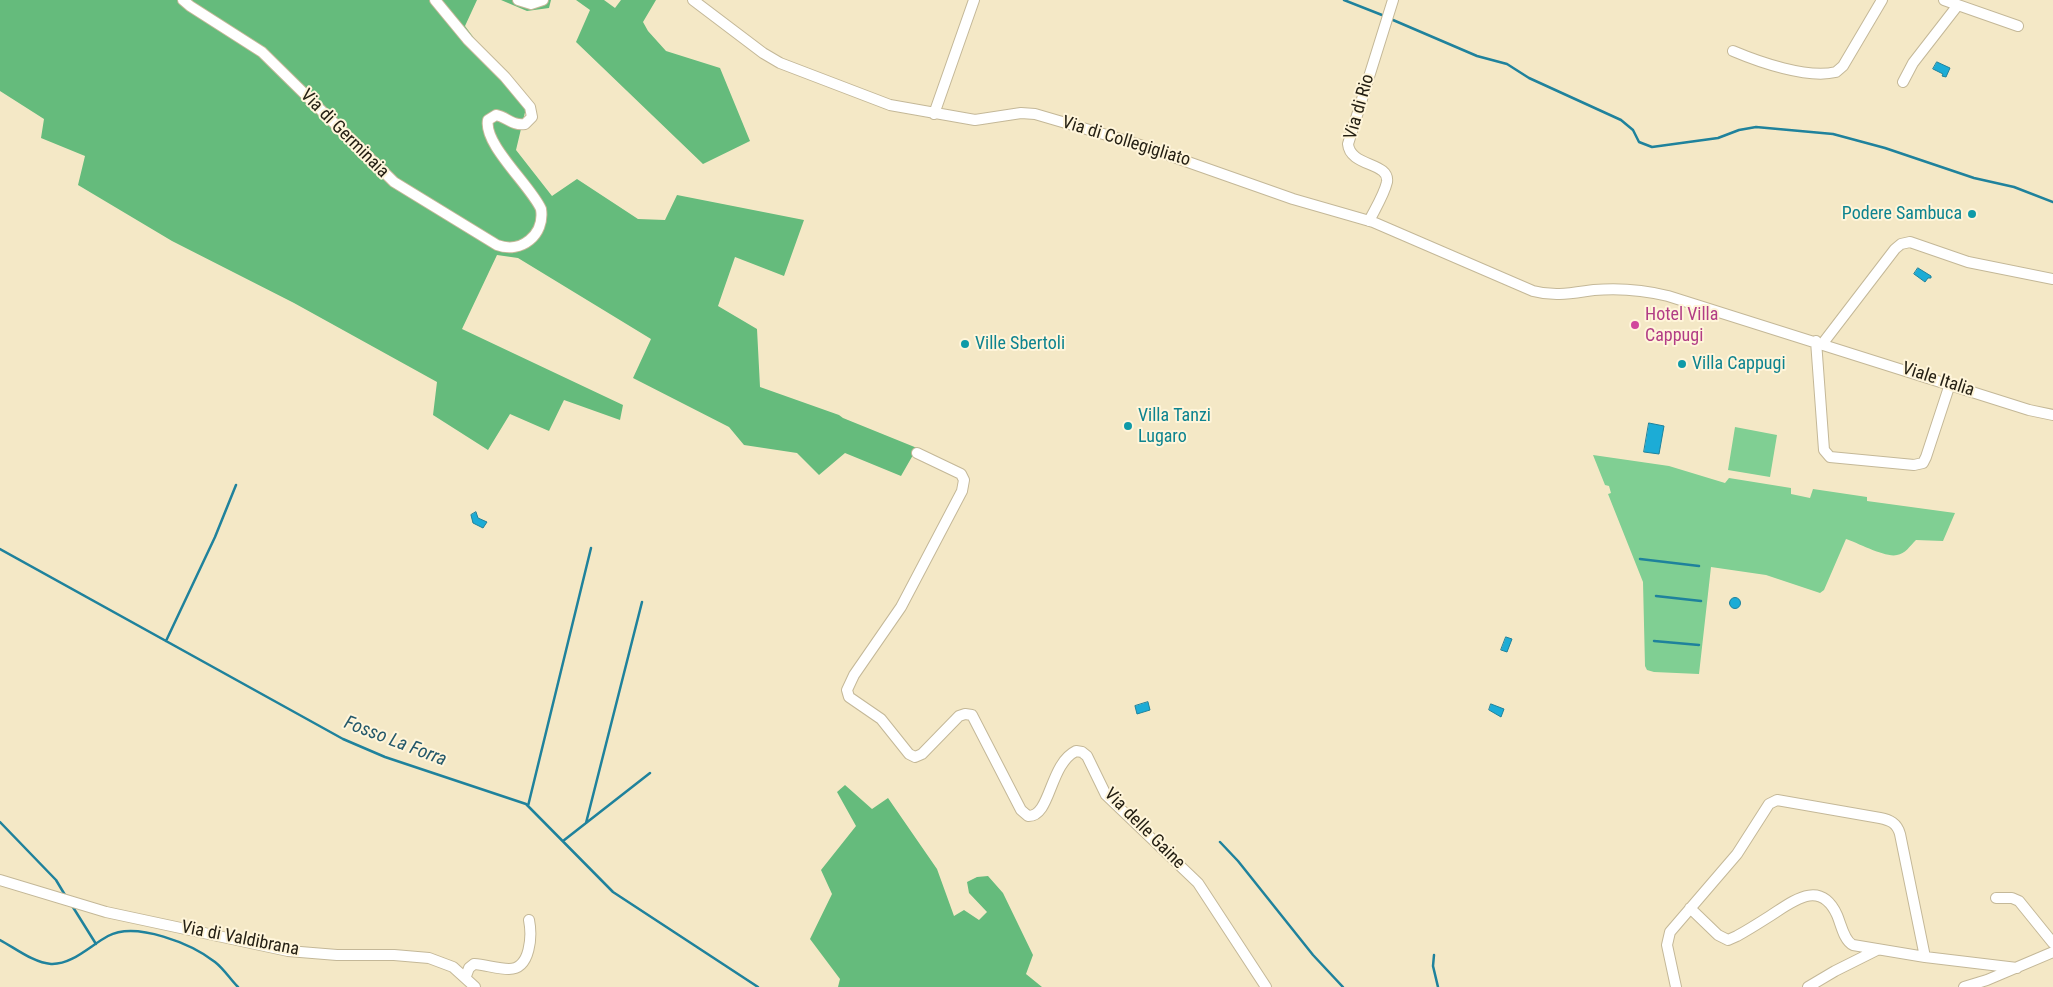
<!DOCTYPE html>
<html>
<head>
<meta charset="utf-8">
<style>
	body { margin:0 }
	canvas { display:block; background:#f4e8c6 }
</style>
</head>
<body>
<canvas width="2053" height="987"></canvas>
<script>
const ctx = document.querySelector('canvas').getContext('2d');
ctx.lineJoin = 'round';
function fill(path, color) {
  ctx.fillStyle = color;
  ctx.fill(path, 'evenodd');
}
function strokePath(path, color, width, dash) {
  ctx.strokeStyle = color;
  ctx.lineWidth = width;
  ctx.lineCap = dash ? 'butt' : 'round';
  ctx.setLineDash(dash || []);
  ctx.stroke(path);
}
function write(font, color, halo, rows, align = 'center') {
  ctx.font = font + ' "Roboto Condensed",sans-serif';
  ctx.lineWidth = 4;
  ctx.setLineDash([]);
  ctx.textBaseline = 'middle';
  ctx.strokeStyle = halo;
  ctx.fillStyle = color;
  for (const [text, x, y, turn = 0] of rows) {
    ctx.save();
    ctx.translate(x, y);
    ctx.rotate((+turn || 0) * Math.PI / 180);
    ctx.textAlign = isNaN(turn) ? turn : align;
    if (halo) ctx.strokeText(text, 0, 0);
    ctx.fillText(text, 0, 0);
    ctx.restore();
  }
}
fill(new Path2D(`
	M 1735,427 L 1777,435 L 1770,477 L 1728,470 Z
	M 1593,455 L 1669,466 L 1725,483 L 1729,478 L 1791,488 L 1791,494 L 1810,498 L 1813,489 L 1867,497 L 1867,501 L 1955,513 L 1943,541 L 1916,540 C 1910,546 1905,554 1897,555 C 1886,558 1858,543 1846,539 L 1824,590 L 1820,593 L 1766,575 L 1711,567 L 1699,674 L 1654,672 L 1647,670 L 1645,666 L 1643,582 L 1608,494 L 1611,493 L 1609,486 L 1605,485 Z`), '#80cf93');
fill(new Path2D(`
	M 0,0 L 477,0 L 465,26 L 526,108 L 516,150 L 552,196 L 577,179 L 638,219 L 665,220 L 677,195 L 804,220 L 784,276 L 735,257 L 718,306 L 757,329 L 760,387 L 839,415 L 843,418 L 917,448 L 901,476 L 845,453 L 819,475 L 797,453 L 744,445 L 729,427 L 633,378 L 651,339 L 518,258 L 497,255 L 462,329 L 623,405 L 620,420 L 564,400 L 549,431 L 510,414 L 488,450 L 433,415 L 437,382 L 294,303 L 172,241 L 78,185 L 85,156 L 41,138 L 44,119 L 0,91 Z
	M 501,0 L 551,0 L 549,8 L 527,11 Z
	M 576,0 L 604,0 L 615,8 L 621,0 L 656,0 L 643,22 L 648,31 L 666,51 L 720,68 L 750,141 L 703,164 L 576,42 L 590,10 Z
	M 845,785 L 872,809 L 888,798 L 937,869 L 954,916 L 964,910 L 979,920 L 987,912 L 969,893 L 967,882 L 977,877 L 988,876 L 1003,893 L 1033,955 L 1026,974 L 1042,987 L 838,987 L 840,979 L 810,939 L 832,894 L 821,870 L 856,826 L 837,792 Z`), '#65bb7c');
const water = new Path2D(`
	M 1937,62 L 1950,68 L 1946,77 L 1942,76 L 1943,74 L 1933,69 Z
	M 1918,268 L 1931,276 L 1931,278 L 1928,278 L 1925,282 L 1914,274 Z
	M 1649,423 L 1664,426 L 1659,454 L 1644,452 Z
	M 476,512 L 478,518 L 487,522 L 483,528 L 473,523 L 471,515 Z
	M1729.5 603a5.5 5.5 0 1 1 11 0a5.5 5.5 0 1 1-11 0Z
	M 1506,637 L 1512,639 L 1507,652 L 1501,650 Z
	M 1148,702 L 1150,710 L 1137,714 L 1135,706 Z
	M 1491,704 L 1504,709 L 1501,717 L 1489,710 Z`);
fill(water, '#1cacd6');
strokePath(water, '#1f829c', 1);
strokePath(new Path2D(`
	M 1344,0 L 1382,15
	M 1393,20 L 1477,56 L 1507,64 L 1529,78 L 1621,120 L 1633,130 L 1639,142 L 1652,147 L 1718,138 L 1739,130 L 1756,127 L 1833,134 L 1885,148 L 1974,178 L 2014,187 L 2053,202
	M 0,549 L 343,739 L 385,757 L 526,804 L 613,892 L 758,987
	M 1640,559 L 1699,566
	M 1656,596 L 1701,601
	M 166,641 L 215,537 L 236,485
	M 1654,641 L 1699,645
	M 528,806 L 591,548
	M 0,822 L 56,880 L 65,895
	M 586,823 L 642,602
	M 563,841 L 650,773
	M 1220,842 L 1238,861 L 1313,955 L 1343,987
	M 71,904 L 96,944
	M 0,940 C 15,948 34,963 51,964 C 72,965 91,945 108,936 C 136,921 192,944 215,962 C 224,969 230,979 238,987
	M 1434,955 L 1433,966 L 1438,987`), '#1f829c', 2.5);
const minor = new Path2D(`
	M 183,0 L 190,6 L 262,52 L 394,182 L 497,245 C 521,254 545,235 541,209 C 531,186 483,144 488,120 L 496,115 C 507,117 512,126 525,124 L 532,117 L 530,107 L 505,77 L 468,40 L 435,0
	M 518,0 L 531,4 L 543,0
	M 693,0 L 763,53 L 780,63 L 890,105 L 975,120 L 1021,113 L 1035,114 L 1134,143 L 1293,199 L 1373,222 L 1533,291 C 1555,297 1572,293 1594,290 C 1618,288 1644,290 1668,296 L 2029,410 L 2053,415
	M 1958,5 L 2018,26
	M 1733,51 C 1759,62 1807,79 1836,72 L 1843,66 L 1882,0
	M 1903,82 L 1913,63 L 1958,5 L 1944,0
	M 934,114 L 974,0
	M 1369,221 C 1375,209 1384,195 1387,182 C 1390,162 1350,167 1348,144 L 1393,0
	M 1816,341 L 1824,450 L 1830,457 L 1914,465 L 1923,463 L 1926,457 L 1950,384
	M 1823,343 L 1895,249 L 1901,244 L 1910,242 L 1968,262 L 2053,279
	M 917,453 L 961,474 L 964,480 L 962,491 L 901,607 L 854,675 L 847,690 L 849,697 L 881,719 L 909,754 L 915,757 L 922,754 L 959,716 L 965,714 L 972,715 L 1021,810 L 1028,816 C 1051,817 1049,764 1076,751 L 1082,752 L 1087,756 L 1106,795 L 1198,883 L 1266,987
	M 0,880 L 106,912 L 288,951 L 337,955 L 394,955 L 429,958 L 453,967 L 475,987
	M 1996,898 L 2012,898 L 2019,901 L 2053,943
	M 1690,908 L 1718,935 L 1728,940 L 1737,936 C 1748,930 1759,923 1770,916 C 1792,902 1820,878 1837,915 C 1841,924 1844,941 1853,945 L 1925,957 L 2017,968
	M 466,976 L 469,968 L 474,964 C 486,965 498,969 509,969 C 531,969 532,935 529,920
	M 1676,987 L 1667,945 L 1670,932 L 1737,854 L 1769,804 L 1777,800 L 1880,818 C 1890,820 1897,823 1900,834 L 1925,957
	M 1808,987 L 1835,971 L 1877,950
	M 1964,987 L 1987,980 L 2053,952`);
strokePath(minor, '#c4b898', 12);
strokePath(minor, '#fff', 10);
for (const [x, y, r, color] of [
	[1972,214,5,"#0f9aa8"],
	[1635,325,5,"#d1479c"],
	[965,344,5,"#0f9aa8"],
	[1682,364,5,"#0f9aa8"],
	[1128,426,5,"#0f9aa8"]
]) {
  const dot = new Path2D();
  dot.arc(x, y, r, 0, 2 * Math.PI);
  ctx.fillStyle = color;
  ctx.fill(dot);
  strokePath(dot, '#fff5da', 2);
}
write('18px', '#252014', '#fff5da', [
	["Via di Rio",1360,107,-74],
	["Via di Germinaia",344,134,45],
	["Via di Collegigliato",1126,142,17],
	["Viale Italia",1938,380,18],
	["Via delle Gaine",1144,829,45],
	["Via di Valdibrana",240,939,11]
]);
write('18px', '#0d838f', '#fff5da', [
	["Podere Sambuca",1962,214,"right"],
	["Ville Sbertoli",975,344],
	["Villa Cappugi",1692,364],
	["Villa Tanzi",1138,416],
	["Lugaro",1138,437]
], 'left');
write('18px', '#b23c85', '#fff5da', [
	["Hotel Villa",1645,315],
	["Cappugi",1645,336]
], 'left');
write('italic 19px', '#24586a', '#fff5da', [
	["Fosso La Forra",395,742,21]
]);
</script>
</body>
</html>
